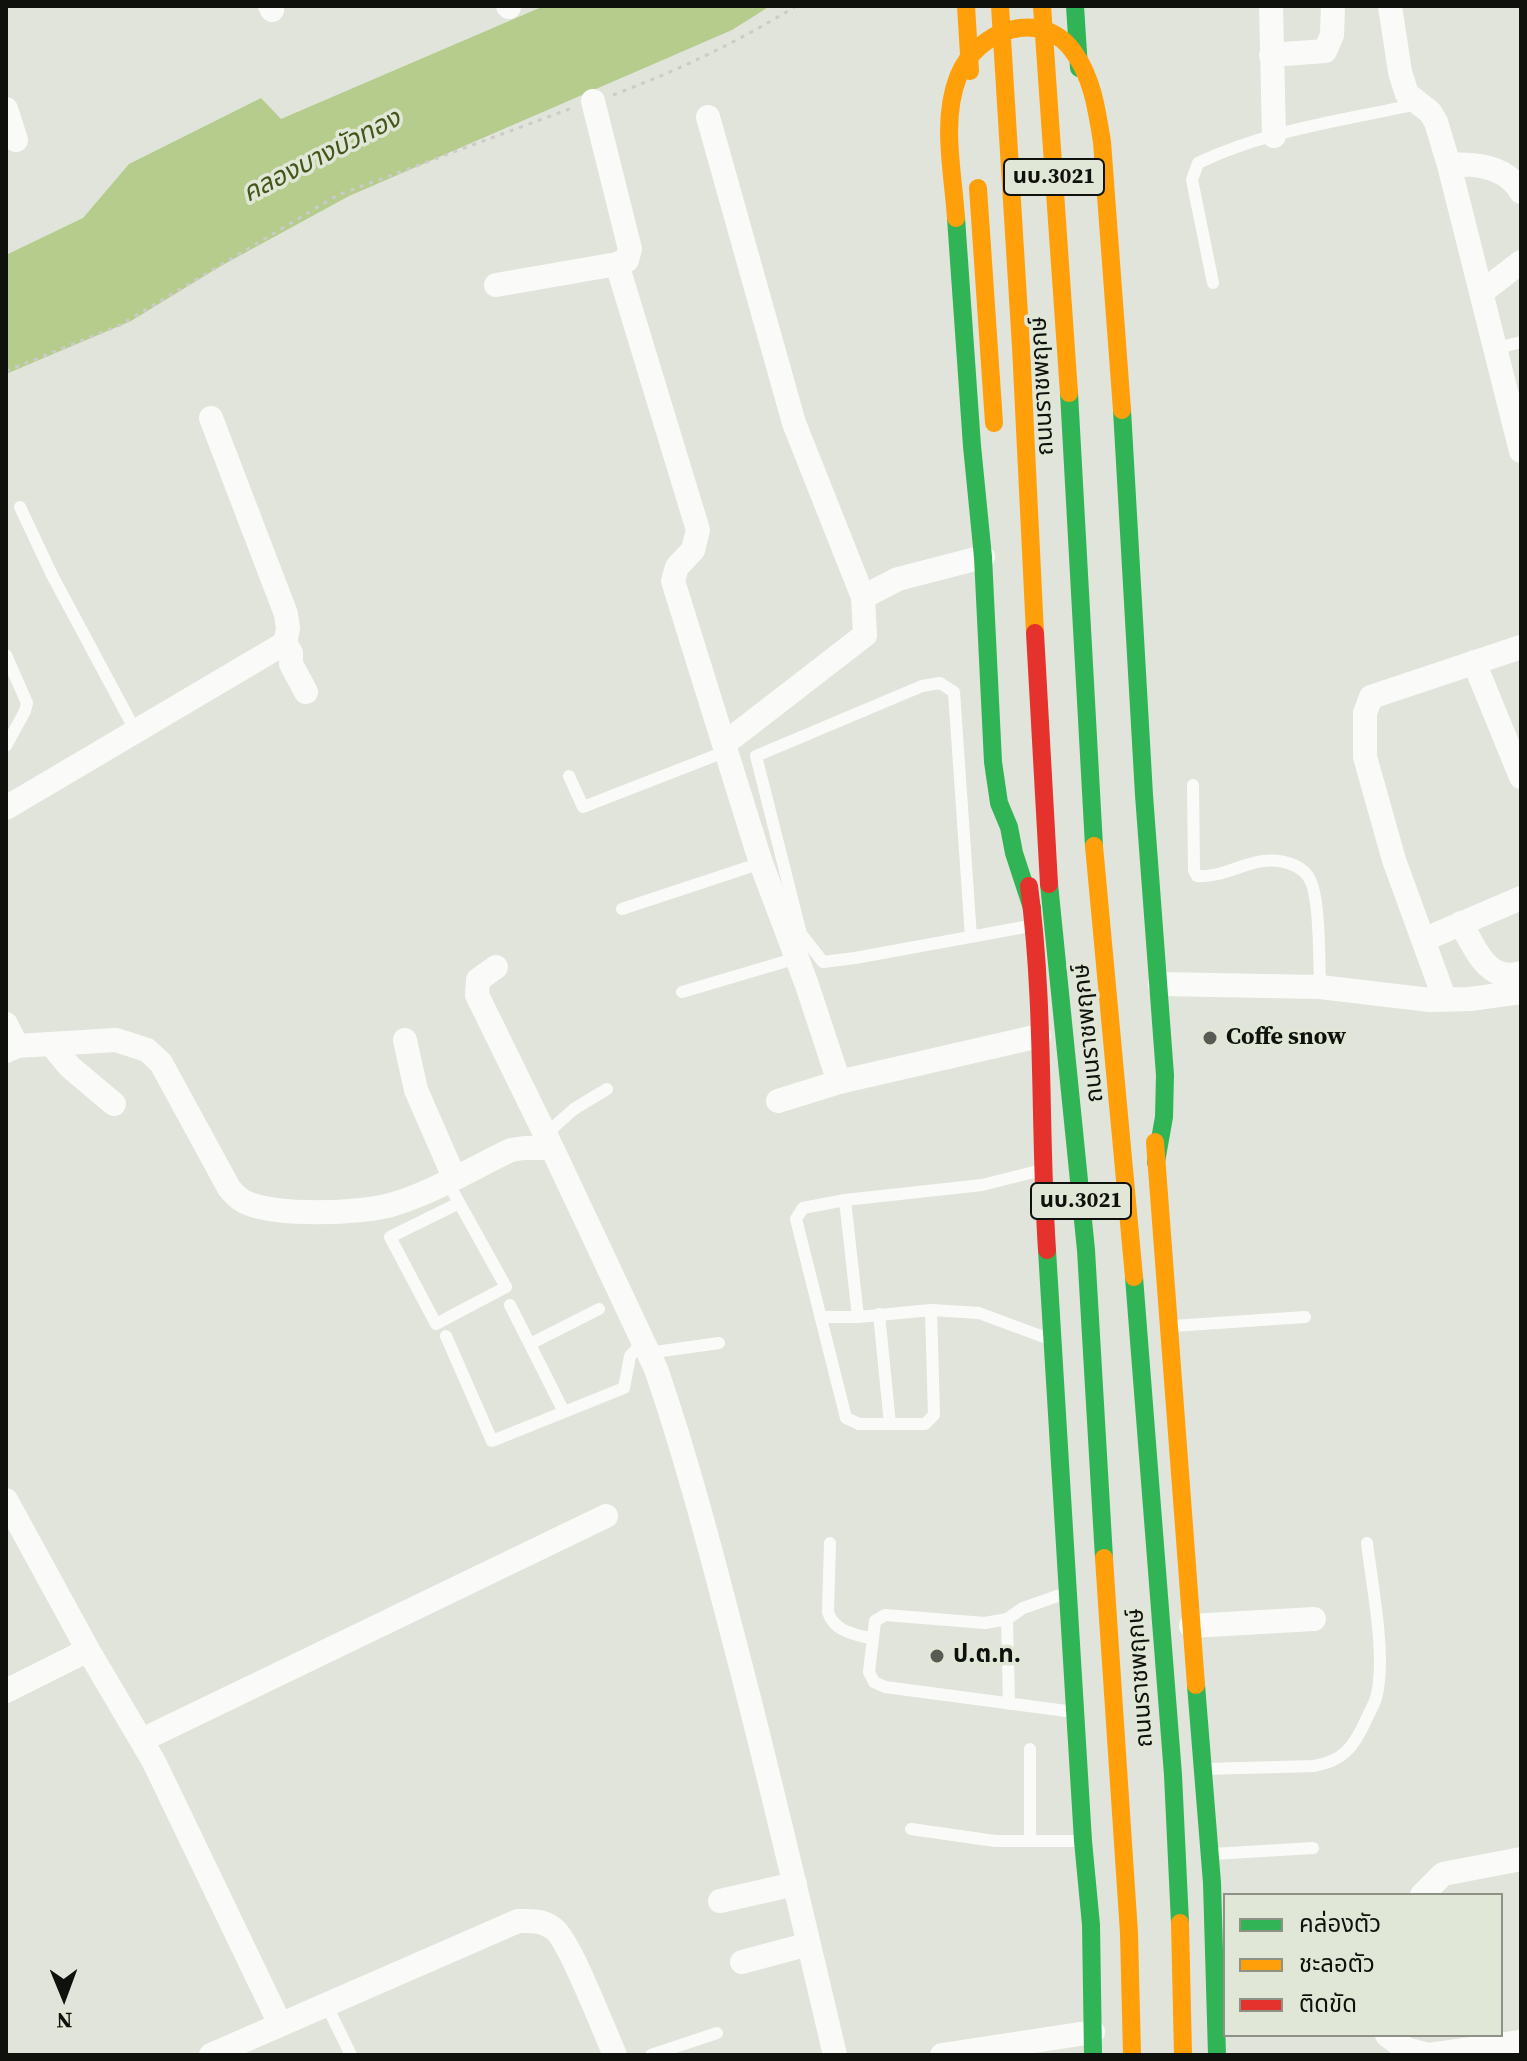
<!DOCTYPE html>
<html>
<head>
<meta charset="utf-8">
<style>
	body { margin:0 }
	#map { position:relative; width:1527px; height:2061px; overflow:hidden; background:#e0e4da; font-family:"Source Serif 4","Noto Sans Thai",serif }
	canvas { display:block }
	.frame { position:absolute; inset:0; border:8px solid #0f110c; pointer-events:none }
	.legend { position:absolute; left:1223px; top:1893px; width:280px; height:144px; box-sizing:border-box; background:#e1e7d7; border:2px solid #8d9186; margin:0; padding:10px 14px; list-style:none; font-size:24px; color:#0f110c }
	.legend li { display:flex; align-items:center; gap:16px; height:40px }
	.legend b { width:40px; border:2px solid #8d9186 }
	.north { position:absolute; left:24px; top:1957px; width:80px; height:80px; -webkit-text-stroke:6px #e1e7d7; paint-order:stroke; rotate:179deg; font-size:22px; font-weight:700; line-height:32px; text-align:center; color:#0f110c }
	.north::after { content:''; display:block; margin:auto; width:28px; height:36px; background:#0f110c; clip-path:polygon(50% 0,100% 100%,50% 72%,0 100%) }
</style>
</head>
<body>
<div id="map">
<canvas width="1527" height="2061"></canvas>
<div class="frame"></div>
<ul class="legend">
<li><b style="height:10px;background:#30b455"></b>คล่องตัว</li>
<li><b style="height:10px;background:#ff9f0a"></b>ชะลอตัว</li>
<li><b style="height:10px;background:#e5322d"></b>ติดขัด</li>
</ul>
<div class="north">N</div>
</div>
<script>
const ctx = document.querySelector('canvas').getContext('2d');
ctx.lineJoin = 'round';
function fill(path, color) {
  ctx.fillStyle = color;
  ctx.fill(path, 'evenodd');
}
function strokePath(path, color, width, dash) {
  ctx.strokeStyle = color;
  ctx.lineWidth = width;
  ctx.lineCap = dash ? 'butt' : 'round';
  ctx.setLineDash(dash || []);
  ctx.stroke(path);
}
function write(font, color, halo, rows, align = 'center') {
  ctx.font = font + ' "Source Serif 4","Noto Sans Thai",serif';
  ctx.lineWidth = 7;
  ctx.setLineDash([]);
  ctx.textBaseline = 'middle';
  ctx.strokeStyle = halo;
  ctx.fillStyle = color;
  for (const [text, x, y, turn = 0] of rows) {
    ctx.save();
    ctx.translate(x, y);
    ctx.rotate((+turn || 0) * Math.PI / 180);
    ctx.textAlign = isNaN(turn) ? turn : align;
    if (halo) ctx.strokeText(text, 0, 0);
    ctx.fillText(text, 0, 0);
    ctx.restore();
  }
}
fill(new Path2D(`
	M 544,6 L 770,6 L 732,30 L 349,196 L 219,267 L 131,321 L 6,374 L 6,255 L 83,218 L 129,164 L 261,98 L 281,119 Z`), '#b5cc8c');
strokePath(new Path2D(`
	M 613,95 C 679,70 736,43 796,6
	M 6,371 L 120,325 L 338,195 L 572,108`), '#cbccc9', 3, [4, 6]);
strokePath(new Path2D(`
	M 1213,283 L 1192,180 L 1198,163 C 1266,130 1345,120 1418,104
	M 1494,349 L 1521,342
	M 20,507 L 52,575 L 135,730
	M 6,655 L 27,703 L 25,711 L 6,746
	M 569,776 L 583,807 L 727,751
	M 1193,785 L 1194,870 L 1197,876 C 1220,878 1241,864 1263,861 C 1281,859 1304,864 1311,882 C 1320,903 1319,962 1320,987
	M 622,909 L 761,863
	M 971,937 L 954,692 L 940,683 L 922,686 L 756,756 L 801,934 L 823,962 L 855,958 L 1030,926
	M 682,992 L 797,958
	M 546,1134 L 574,1109 L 607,1089
	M 1038,1171 L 982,1185 L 845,1200 L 858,1317 L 931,1310 L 979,1313 L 1049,1339
	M 447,1181 L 506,1287 L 436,1324 L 390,1237 L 459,1203
	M 845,1200 L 803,1208 L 796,1219 L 846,1418 L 859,1424 L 925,1424 L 934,1415 L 931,1310
	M 510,1305 L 564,1412
	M 879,1314 L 890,1424
	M 821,1317 L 858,1317
	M 1173,1326 L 1305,1317
	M 446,1336 L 492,1441 L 624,1388 L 630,1356 L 643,1342
	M 530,1344 L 599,1309
	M 648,1353 L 719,1343
	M 830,1543 L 828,1612 C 834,1632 855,1634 873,1639
	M 1066,1593 L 1023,1608 L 1007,1619 L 985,1623 L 885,1615 L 875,1621 L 869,1672 L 874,1682 L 885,1687 L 1074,1712
	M 1007,1619 L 1009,1704
	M 1204,1769 L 1314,1766 C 1343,1761 1354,1747 1366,1720 C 1369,1713 1374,1705 1376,1698 C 1387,1658 1372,1586 1367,1543
	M 911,1829 L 995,1841 L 1080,1841
	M 1030,1841 L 1030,1749
	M 1213,1854 L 1313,1848
	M 326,2004 L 351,2055
	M 651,2055 L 717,2033`), '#fafbf9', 12);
strokePath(new Path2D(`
	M 270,6 L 272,10
	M 508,6 L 509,7
	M 1271,6 L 1274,136
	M 1390,6 L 1400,72 L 1407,94 L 1430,112 L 1436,122 L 1449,165 L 1521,451
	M 1271,55 L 1325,51 L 1332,35 L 1333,6
	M 593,101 L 630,249 L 627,260 L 617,264 L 698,530 L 693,550 L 677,567 L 673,581 L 761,863 L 807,985 L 839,1082 L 1039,1036
	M 6,109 L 16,140
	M 708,117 L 794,423 L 863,597
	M 1449,165 C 1476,163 1507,167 1521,192
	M 496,285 L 617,264
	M 1482,292 L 1521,262
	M 285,643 L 291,653 L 291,664 L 306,692
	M 1474,662 L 1521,777
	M 724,744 L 865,635 L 863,597 L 898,579 L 983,557
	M 6,808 L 285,643 L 288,629 L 286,614 L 211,418
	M 1461,923 C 1474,947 1488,984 1521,973
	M 1423,940 L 1521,898
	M 496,967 L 478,980 L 477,995 L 552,1148
	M 1160,984 L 1320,987 L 1430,1000 L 1470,999 L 1521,992
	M 1445,1000 L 1394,860 L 1365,757 L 1365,713 L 1371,697 L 1521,647
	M 6,1024 L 17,1046
	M 405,1040 L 416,1090 L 454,1177
	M 51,1044 L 70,1067 L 114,1104
	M 6,1051 L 17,1046 L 116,1040 L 147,1050 L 161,1063 L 229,1188 C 233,1193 238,1198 243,1201 C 271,1217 363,1214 394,1204 C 434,1192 473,1168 511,1150 L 524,1148 L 552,1148 L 656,1369 C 685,1453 708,1540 730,1625 C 768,1768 801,1911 835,2055
	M 778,1101 L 839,1082
	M 6,1500 L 88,1650 L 154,1762 L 280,2024
	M 1191,1626 L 1314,1619
	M 6,1691 L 88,1650
	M 142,1740 L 606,1516
	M 1422,1895 L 1443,1874 L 1521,1859
	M 720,1901 L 795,1884
	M 742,1962 L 809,1944
	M 1387,2035 L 1406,2049 L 1429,2055 L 1521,2042
	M 211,2055 L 518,1921 C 532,1921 543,1920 554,1929 C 570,1941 604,2031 615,2055
	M 942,2055 L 1093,2032`), '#fafbf9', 24);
strokePath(new Path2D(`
	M 1075,6 L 1079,68
	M 956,218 L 972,446 L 983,557 L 993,762 L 999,803 L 1009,827 L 1014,853 L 1032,908
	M 1069,393 L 1094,846
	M 1122,410 L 1144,795 L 1165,1075 L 1164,1117 L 1156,1162
	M 1049,884 L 1086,1250 L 1104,1558
	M 1047,1250 L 1083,1841 L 1091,1925 L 1093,2055
	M 1134,1277 L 1173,1775 L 1180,1923
	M 1196,1685 L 1212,1883 L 1217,2055`), '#30b455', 18);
strokePath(new Path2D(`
	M 966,6 L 970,71
	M 1000,6 L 1021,347 L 1035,633
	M 1042,6 L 1069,393
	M 978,188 L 994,423
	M 956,218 C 953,172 941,121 958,77 C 977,29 1043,6 1075,54 C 1093,80 1097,111 1102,142 L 1122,410
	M 1094,846 L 1134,1277
	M 1155,1142 L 1196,1685
	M 1104,1558 L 1129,1933 L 1132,2055
	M 1180,1923 L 1183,2055`), '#ff9f0a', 18);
strokePath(new Path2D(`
	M 1035,633 L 1049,884
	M 1029,886 C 1045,1006 1039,1129 1047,1250`), '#e5322d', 18);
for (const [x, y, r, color] of [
	[1210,1038,8,"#585b54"],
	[937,1656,8,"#585b54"]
]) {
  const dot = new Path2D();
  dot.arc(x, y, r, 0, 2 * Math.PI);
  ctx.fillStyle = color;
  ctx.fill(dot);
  strokePath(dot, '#e1e7d7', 3);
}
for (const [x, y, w] of [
	[1054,177,100],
	[1081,1201,100]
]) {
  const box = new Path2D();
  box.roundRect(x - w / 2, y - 18, w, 36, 6);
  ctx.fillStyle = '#e1e7d7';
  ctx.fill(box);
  strokePath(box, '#0f110c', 2);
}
write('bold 22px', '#0f110c', null, [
	["นบ.3021",1054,177],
	["นบ.3021",1081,1201]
]);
write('24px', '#0f110c', '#e1e7d7', [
	["ถนนราชพฤกษ์",1043,386,-93],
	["ถนนราชพฤกษ์",1089,1033,-96],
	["ถนนราชพฤกษ์",1141,1678,-94]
]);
write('bold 24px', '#0f110c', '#e1e7d7', [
	["Coffe snow",1226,1038],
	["ป.ต.ท.",953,1656]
], 'left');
write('italic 26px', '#435519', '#e1e7d7', [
	["คลองบางบัวทอง",322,157,-27]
]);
</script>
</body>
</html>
